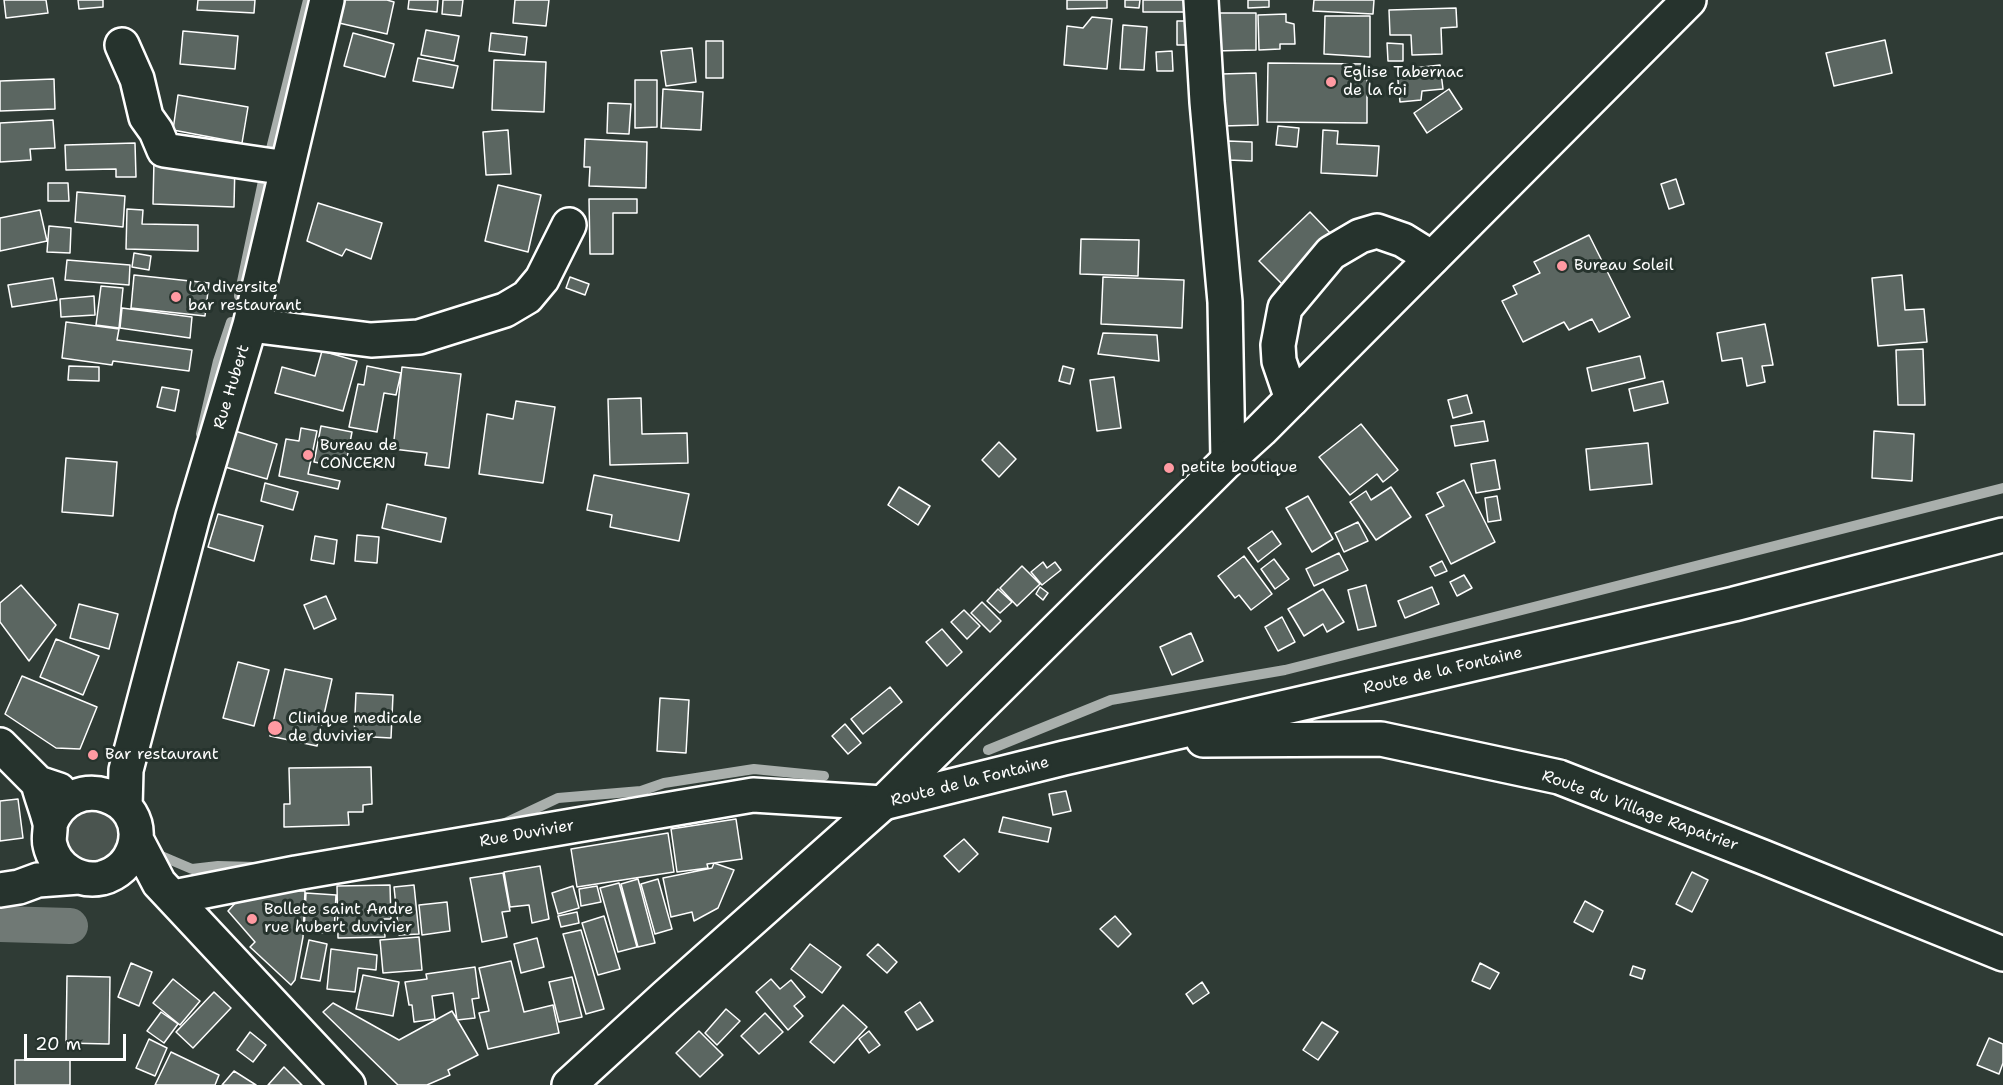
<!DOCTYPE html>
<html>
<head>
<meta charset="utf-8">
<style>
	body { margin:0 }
	#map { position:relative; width:2003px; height:1085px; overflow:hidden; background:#2f3b35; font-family:"Shantell Sans",sans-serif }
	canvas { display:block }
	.scale { position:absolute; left:24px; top:1034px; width:102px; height:27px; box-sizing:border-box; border:3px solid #fff; border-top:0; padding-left:8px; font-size:18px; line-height:21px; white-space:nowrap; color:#fff; -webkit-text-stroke:4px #26332d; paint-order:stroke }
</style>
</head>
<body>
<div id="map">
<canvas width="2003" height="1085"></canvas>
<div class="scale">20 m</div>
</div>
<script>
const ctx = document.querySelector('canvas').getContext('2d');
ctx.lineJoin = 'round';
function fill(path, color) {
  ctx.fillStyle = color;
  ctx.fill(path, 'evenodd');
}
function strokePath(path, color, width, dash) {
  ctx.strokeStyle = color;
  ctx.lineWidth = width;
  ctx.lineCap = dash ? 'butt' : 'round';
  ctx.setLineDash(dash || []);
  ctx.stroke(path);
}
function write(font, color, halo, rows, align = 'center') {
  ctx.font = font + ' "Shantell Sans",sans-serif';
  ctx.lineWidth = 6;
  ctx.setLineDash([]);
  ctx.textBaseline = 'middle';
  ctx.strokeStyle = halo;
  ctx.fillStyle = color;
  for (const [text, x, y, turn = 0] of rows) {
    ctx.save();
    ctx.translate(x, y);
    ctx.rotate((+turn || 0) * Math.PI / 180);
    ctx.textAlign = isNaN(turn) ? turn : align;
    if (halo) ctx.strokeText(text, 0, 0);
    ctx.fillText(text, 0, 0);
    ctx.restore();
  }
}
fill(new Path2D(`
	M 90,807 C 117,816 119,817 120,846 L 101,866 L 73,860 L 62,835 L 66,822 Z`), '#4a544f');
strokePath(new Path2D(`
	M 239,296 L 263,181 L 308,0
	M 201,434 L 218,361 L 231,322
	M 988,750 L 1111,700 L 1285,670 L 2003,488
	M 503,824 L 558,798 L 641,791 L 664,783 L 754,769 L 824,776
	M 152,852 L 192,869 L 218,866 L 255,867`), '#a9afac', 10);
strokePath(new Path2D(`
	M 0,924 L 70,926`), '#707975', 36);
const building = new Path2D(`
	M 4,0 L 46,0 L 48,13 L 6,18 Z
	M 78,0 L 103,0 L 103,7 L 79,9 Z
	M 198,0 L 255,0 L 254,13 L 197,10 Z
	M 345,0 L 387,0 L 394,2 L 387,34 L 339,23 Z
	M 409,0 L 438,0 L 437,12 L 408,9 Z
	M 443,0 L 463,0 L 461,16 L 442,14 Z
	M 515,0 L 549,0 L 546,26 L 513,23 Z
	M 1067,0 L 1107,0 L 1107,8 L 1067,9 Z
	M 1125,0 L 1140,0 L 1139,8 L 1125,7 Z
	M 1143,0 L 1194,0 L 1193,12 L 1143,12 Z
	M 1248,0 L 1269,0 L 1269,7 L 1248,8 Z
	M 1314,0 L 1374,0 L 1373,14 L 1313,11 Z
	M 1456,8 L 1457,27 L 1441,28 L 1442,54 L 1412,55 L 1411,35 L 1390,35 L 1389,10 Z
	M 1214,13 L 1256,13 L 1256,50 L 1214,51 Z
	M 1286,14 L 1286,22 L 1294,24 L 1295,44 L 1280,44 L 1280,49 L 1259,50 L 1258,15 Z
	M 1325,16 L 1370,16 L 1370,57 L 1324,54 Z
	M 1092,17 L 1112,19 L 1107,69 L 1064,65 L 1067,26 L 1083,28 Z
	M 1177,21 L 1193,21 L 1194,45 L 1177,45 Z
	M 1123,25 L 1147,27 L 1144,70 L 1120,69 Z
	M 426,30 L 459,36 L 454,61 L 421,55 Z
	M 183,31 L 238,36 L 235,69 L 180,64 Z
	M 353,33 L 394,44 L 385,77 L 344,66 Z
	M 491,33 L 527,37 L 525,55 L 489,51 Z
	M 1885,40 L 1892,73 L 1834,86 L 1826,53 Z
	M 706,41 L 723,41 L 723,78 L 706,78 Z
	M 1387,43 L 1403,44 L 1403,61 L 1388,61 Z
	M 692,48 L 696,82 L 666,86 L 661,51 Z
	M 1172,51 L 1173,71 L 1157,71 L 1156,52 Z
	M 418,58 L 458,66 L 453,88 L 413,81 Z
	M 494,60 L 546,62 L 544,112 L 492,110 Z
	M 1268,63 L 1367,64 L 1367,123 L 1267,122 Z
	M 1440,65 L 1443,89 L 1422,91 L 1421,100 L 1400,102 L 1397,70 Z
	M 1256,73 L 1258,125 L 1223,126 L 1221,74 Z
	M 54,79 L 55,109 L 0,111 L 0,81 Z
	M 635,80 L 657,80 L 657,127 L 635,128 Z
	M 663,89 L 703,92 L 701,130 L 661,128 Z
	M 1449,89 L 1462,109 L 1427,133 L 1414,113 Z
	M 178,95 L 248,107 L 242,143 L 173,130 Z
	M 608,103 L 631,104 L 629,134 L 607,133 Z
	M 53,120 L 55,148 L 30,149 L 31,160 L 0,162 L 0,123 Z
	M 1278,126 L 1299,128 L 1297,147 L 1276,145 Z
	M 508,130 L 511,174 L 486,175 L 483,132 Z
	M 1323,130 L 1338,131 L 1337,144 L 1379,146 L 1377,176 L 1321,173 Z
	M 585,139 L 647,142 L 646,188 L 589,186 L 590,167 L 584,167 Z
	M 1228,141 L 1252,142 L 1252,161 L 1228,160 Z
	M 135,143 L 136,177 L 116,177 L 116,169 L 66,170 L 65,145 Z
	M 154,160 L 235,162 L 234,207 L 153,204 Z
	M 1676,179 L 1684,204 L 1669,209 L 1661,184 Z
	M 48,183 L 68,183 L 69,201 L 48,201 Z
	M 498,185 L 541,195 L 528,252 L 485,241 Z
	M 77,192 L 125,196 L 123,227 L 75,222 Z
	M 589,199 L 637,199 L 637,213 L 613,213 L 613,254 L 590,254 Z
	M 318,203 L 382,223 L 371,259 L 346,249 L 342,256 L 307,241 Z
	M 127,209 L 143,210 L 142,224 L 198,225 L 198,251 L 126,249 Z
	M 40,210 L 47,241 L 0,251 L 0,218 Z
	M 1310,212 L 1334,237 L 1284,286 L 1259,261 Z
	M 49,226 L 71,228 L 70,253 L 47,252 Z
	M 1589,235 L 1630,317 L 1599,332 L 1592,319 L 1569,330 L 1564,322 L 1523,342 L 1502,301 L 1517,294 L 1513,286 L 1540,273 L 1534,262 Z
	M 1081,239 L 1139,240 L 1138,276 L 1080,274 Z
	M 134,253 L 151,256 L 149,270 L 132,267 Z
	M 67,260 L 130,265 L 129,285 L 65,280 Z
	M 134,275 L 209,283 L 205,316 L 131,308 Z
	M 1902,275 L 1905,310 L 1924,309 L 1927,342 L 1878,346 L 1872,278 Z
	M 570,277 L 589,284 L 585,295 L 566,288 Z
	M 1103,277 L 1184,280 L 1182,328 L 1101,324 Z
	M 53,278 L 57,300 L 12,307 L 8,285 Z
	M 101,286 L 123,288 L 119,328 L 96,325 Z
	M 94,296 L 95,315 L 61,317 L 60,299 Z
	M 122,308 L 192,317 L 190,338 L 120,328 Z
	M 66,322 L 119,329 L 117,340 L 192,350 L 189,371 L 113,361 L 112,365 L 62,358 Z
	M 1765,324 L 1773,365 L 1762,366 L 1765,382 L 1747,386 L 1742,358 L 1722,361 L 1717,333 Z
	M 1103,333 L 1157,335 L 1159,361 L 1098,354 Z
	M 1923,349 L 1925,405 L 1898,405 L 1896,350 Z
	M 322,351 L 357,361 L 343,411 L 275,393 L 282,367 L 315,376 Z
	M 1640,356 L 1645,378 L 1592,391 L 1587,368 Z
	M 69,366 L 99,367 L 99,381 L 68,380 Z
	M 367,366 L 401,373 L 396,395 L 384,393 L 377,432 L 349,427 L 358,384 L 364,385 Z
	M 1063,366 L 1074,369 L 1070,384 L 1059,381 Z
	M 402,367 L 461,374 L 449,468 L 425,465 L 427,453 L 393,449 Z
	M 1114,377 L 1121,428 L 1097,431 L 1090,380 Z
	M 1663,381 L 1668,403 L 1634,411 L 1629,389 Z
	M 162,387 L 179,390 L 175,411 L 157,407 Z
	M 1467,395 L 1472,413 L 1453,418 L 1448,400 Z
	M 641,398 L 642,434 L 687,433 L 688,463 L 610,465 L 608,399 Z
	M 516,401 L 555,407 L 543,483 L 479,474 L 487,414 L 513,419 Z
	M 1484,421 L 1488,441 L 1455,446 L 1451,426 Z
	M 1361,424 L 1398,470 L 1383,482 L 1377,474 L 1350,495 L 1319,457 Z
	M 321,426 L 352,432 L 345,468 L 314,462 Z
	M 301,428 L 317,431 L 308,474 L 340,481 L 338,489 L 279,476 L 286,439 L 299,441 Z
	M 235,431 L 277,444 L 267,479 L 225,467 Z
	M 1874,431 L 1914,434 L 1912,481 L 1872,478 Z
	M 999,442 L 1016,459 L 999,477 L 982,460 Z
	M 1648,443 L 1652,484 L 1590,490 L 1586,449 Z
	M 66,458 L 117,462 L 113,516 L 62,512 Z
	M 1495,460 L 1500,489 L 1476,493 L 1471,464 Z
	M 594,475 L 689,494 L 679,541 L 610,527 L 612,515 L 587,510 Z
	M 1464,480 L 1495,542 L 1451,564 L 1426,515 L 1444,506 L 1437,493 Z
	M 265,483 L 298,492 L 293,510 L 261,501 Z
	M 899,487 L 930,506 L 918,525 L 888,505 Z
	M 1391,487 L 1411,517 L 1376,540 L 1350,502 L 1366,491 L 1371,500 Z
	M 1308,496 L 1333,539 L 1312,552 L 1286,508 Z
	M 1497,496 L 1501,520 L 1488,522 L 1485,498 Z
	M 387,504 L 446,518 L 441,542 L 382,528 Z
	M 218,514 L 263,526 L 254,561 L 208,547 Z
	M 1358,522 L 1368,541 L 1344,552 L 1335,533 Z
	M 1272,531 L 1281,544 L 1258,562 L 1248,548 Z
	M 357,535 L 379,537 L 377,563 L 355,561 Z
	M 315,536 L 337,540 L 334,564 L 311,560 Z
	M 1339,553 L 1348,570 L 1314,586 L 1306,569 Z
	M 1244,556 L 1272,594 L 1251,610 L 1239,595 L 1235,598 L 1218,576 Z
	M 1274,559 L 1289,579 L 1275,589 L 1261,569 Z
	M 1442,561 L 1447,571 L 1435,576 L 1430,567 Z
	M 1043,562 L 1047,568 L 1055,562 L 1061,570 L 1042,585 L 1031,572 Z
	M 1022,566 L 1040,584 L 1017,606 L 1000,588 Z
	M 1464,575 L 1472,588 L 1457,596 L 1450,582 Z
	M 21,585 L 56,625 L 29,661 L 0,622 L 0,603 Z
	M 1366,585 L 1376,626 L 1358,630 L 1348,590 Z
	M 1040,587 L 1048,593 L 1043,600 L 1036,594 Z
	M 1432,587 L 1439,604 L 1405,618 L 1398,601 Z
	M 998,589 L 1012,602 L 1000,613 L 987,601 Z
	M 1323,589 L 1344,622 L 1327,632 L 1323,624 L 1304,636 L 1288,609 Z
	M 326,596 L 336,619 L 314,629 L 304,605 Z
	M 982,602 L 1001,621 L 990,632 L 971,613 Z
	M 79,604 L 118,614 L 109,649 L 70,638 Z
	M 964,610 L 980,626 L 967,639 L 951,622 Z
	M 1282,617 L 1295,642 L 1278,651 L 1265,627 Z
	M 942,629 L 962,652 L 947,666 L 926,642 Z
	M 1191,633 L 1203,661 L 1172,675 L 1160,647 Z
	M 56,639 L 99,656 L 83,695 L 40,677 Z
	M 238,662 L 269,670 L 254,726 L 223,718 Z
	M 285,669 L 332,679 L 317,746 L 270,736 Z
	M 22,676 L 97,707 L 80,749 L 56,748 L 5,714 Z
	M 890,687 L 902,702 L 863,734 L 851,719 Z
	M 356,693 L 393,695 L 391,738 L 354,736 Z
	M 660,698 L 689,700 L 686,753 L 657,751 Z
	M 845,724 L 861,743 L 848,754 L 832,736 Z
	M 371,767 L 372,804 L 363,805 L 363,812 L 348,812 L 349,825 L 284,827 L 284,804 L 290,804 L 289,768 Z
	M 1066,791 L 1071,811 L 1053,815 L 1049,794 Z
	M 18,799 L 23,838 L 0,841 L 0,801 Z
	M 1003,817 L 1051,828 L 1048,842 L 999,832 Z
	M 736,819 L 742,859 L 707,864 L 708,868 L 677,872 L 671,829 Z
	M 668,833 L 674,872 L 577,887 L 571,849 Z
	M 964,839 L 978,854 L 959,872 L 944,856 Z
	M 714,863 L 734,870 L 718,908 L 694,921 L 692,912 L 671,917 L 663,878 L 712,868 Z
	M 540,866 L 549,919 L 532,923 L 529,905 L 510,907 L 504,872 Z
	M 1692,872 L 1708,880 L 1692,912 L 1676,904 Z
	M 503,873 L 510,911 L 502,912 L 507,937 L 482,942 L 470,878 Z
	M 638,879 L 655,943 L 638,947 L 621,884 Z
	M 658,879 L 672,929 L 655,934 L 641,884 Z
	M 619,883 L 637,947 L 618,952 L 600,888 Z
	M 390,885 L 391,919 L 384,919 L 385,937 L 338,938 L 337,886 Z
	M 414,885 L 419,934 L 399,935 L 394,887 Z
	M 573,886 L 579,908 L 558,914 L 552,893 Z
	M 597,886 L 601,902 L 581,906 L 579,889 Z
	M 247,890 L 305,891 L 303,937 L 295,980 L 291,985 L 250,947 L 255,942 L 228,911 Z
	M 306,893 L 336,895 L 334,933 L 304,932 Z
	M 1585,901 L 1603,911 L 1593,932 L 1574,922 Z
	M 447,902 L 450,931 L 422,935 L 419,905 Z
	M 577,912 L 579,923 L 561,927 L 558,916 Z
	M 604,916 L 620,969 L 598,975 L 582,923 Z
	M 1115,916 L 1131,934 L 1118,947 L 1100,929 Z
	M 581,930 L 604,1009 L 586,1014 L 563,934 Z
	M 419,937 L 422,970 L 383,973 L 380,940 Z
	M 537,938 L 544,967 L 521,973 L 514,944 Z
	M 309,940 L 327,944 L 320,981 L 301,978 Z
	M 810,944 L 841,967 L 822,993 L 791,969 Z
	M 878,944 L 897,962 L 887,973 L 867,955 Z
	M 331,949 L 377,955 L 376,970 L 358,968 L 355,992 L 327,989 Z
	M 511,961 L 524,1012 L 553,1005 L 559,1033 L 488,1049 L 479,1013 L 489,1011 L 479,968 Z
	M 131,963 L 152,972 L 139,1006 L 118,997 Z
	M 1480,963 L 1499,973 L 1490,989 L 1472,981 Z
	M 1633,966 L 1645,970 L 1642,979 L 1630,975 Z
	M 475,967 L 479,998 L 472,999 L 475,1018 L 457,1020 L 453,993 L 432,996 L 435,1019 L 414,1022 L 412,1005 L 409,1005 L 405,982 L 427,979 L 426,974 Z
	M 363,975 L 399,982 L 393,1016 L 356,1009 Z
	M 67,976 L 110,977 L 109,1044 L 66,1043 Z
	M 572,977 L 582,1017 L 559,1022 L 549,982 Z
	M 173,979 L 200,1001 L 180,1025 L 153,1003 Z
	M 771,979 L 780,989 L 791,980 L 805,997 L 794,1006 L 803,1016 L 788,1030 L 756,992 Z
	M 1202,982 L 1209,993 L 1193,1004 L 1186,994 Z
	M 214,992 L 231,1008 L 193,1048 L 176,1032 Z
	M 920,1002 L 933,1021 L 917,1030 L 905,1012 Z
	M 333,1003 L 399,1040 L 452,1011 L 478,1055 L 448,1070 L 450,1075 L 427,1085 L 398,1085 L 323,1012 Z
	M 843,1005 L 867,1027 L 834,1063 L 810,1042 Z
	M 726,1009 L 740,1021 L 717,1045 L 705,1033 Z
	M 161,1012 L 178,1024 L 164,1043 L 147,1031 Z
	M 765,1013 L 783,1032 L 759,1054 L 741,1036 Z
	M 1322,1022 L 1338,1032 L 1318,1060 L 1303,1050 Z
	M 699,1031 L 723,1055 L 700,1077 L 676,1053 Z
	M 869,1031 L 880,1045 L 869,1053 L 859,1039 Z
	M 250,1032 L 266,1045 L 253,1062 L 237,1050 Z
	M 1989,1038 L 2003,1044 L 2003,1063 L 1999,1074 L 1977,1065 Z
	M 149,1039 L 167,1048 L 155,1076 L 136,1068 Z
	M 171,1052 L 219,1075 L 215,1085 L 155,1085 Z
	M 15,1060 L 70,1060 L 70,1085 L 15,1085 Z
	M 284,1067 L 302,1085 L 268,1085 Z
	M 234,1071 L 256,1085 L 222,1085 Z`);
fill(building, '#5b6661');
strokePath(building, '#fff', 1.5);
const minor = new Path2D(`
	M 1201,0 L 1207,102 L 1225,302 L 1228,460
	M 122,45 L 137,79 L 146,117 L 156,131 L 164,150 L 287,168
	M 250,325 L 371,340 L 419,337 L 505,310 L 527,297 L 542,279 L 569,225
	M 1292,399 L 1279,361 L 1278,345 L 1285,308 L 1331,253 L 1360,236 L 1377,231 L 1403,240 L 1432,258
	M 1203,740 L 1381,739 L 1559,777 L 1763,857 L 2003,954
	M 0,745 L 38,783 L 59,790
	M 38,783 C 41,796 47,810 50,823 C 51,830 48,838 50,845 C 55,868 79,883 102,878 C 117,874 129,863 134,848 C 150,795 71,769 50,824
	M 125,807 L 126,770 L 193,516 L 250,325 L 327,0
	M 136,839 L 159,883 L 348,1085
	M 0,890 L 19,887 L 38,880 L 79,877
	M 174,897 L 296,873 L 753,795 L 883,803 L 1064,758 L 1734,604 L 2003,535`);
const major = new Path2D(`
	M 569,1085 L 665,997 L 883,803 L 1228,460 L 1261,430 L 1689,0`);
strokePath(minor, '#fff', 38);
strokePath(major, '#fff', 38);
strokePath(minor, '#26332d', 33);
strokePath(major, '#26332d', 33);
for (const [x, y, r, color] of [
	[1331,82,6,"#ff9aa2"],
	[1562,266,6,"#ff9aa2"],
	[176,297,6,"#ff9aa2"],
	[308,455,6,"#ff9aa2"],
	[1169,468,6,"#ff9aa2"],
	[275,728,8,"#ff9aa2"],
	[93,755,6,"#ff9aa2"],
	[252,919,6,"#ff9aa2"]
]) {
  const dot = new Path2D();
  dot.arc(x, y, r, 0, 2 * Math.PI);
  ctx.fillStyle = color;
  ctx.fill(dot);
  strokePath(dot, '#26332d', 2);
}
write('16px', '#fff', '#26332d', [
	["Eglise Tabernac",1343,73],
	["de la foi",1343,91],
	["Bureau Soleil",1574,266],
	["La diversite",188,288],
	["bar restaurant",188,306],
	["Bureau de",320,446],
	["CONCERN",320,464],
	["petite boutique",1181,468],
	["Clinique medicale",288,719],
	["de duvivier",288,737],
	["Bar restaurant",105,755],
	["Bollete saint Andre",264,910],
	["rue hubert duvivier",264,928]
], 'left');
write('16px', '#fff', '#26332d', [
	["Rue Hubert",232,387,-73],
	["Route de la Fontaine",1443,671,-13],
	["Route de la Fontaine",970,782,-14],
	["Route du Village Rapatrier",1640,811,20],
	["Rue Duvivier",527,834,-10]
]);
</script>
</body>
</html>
